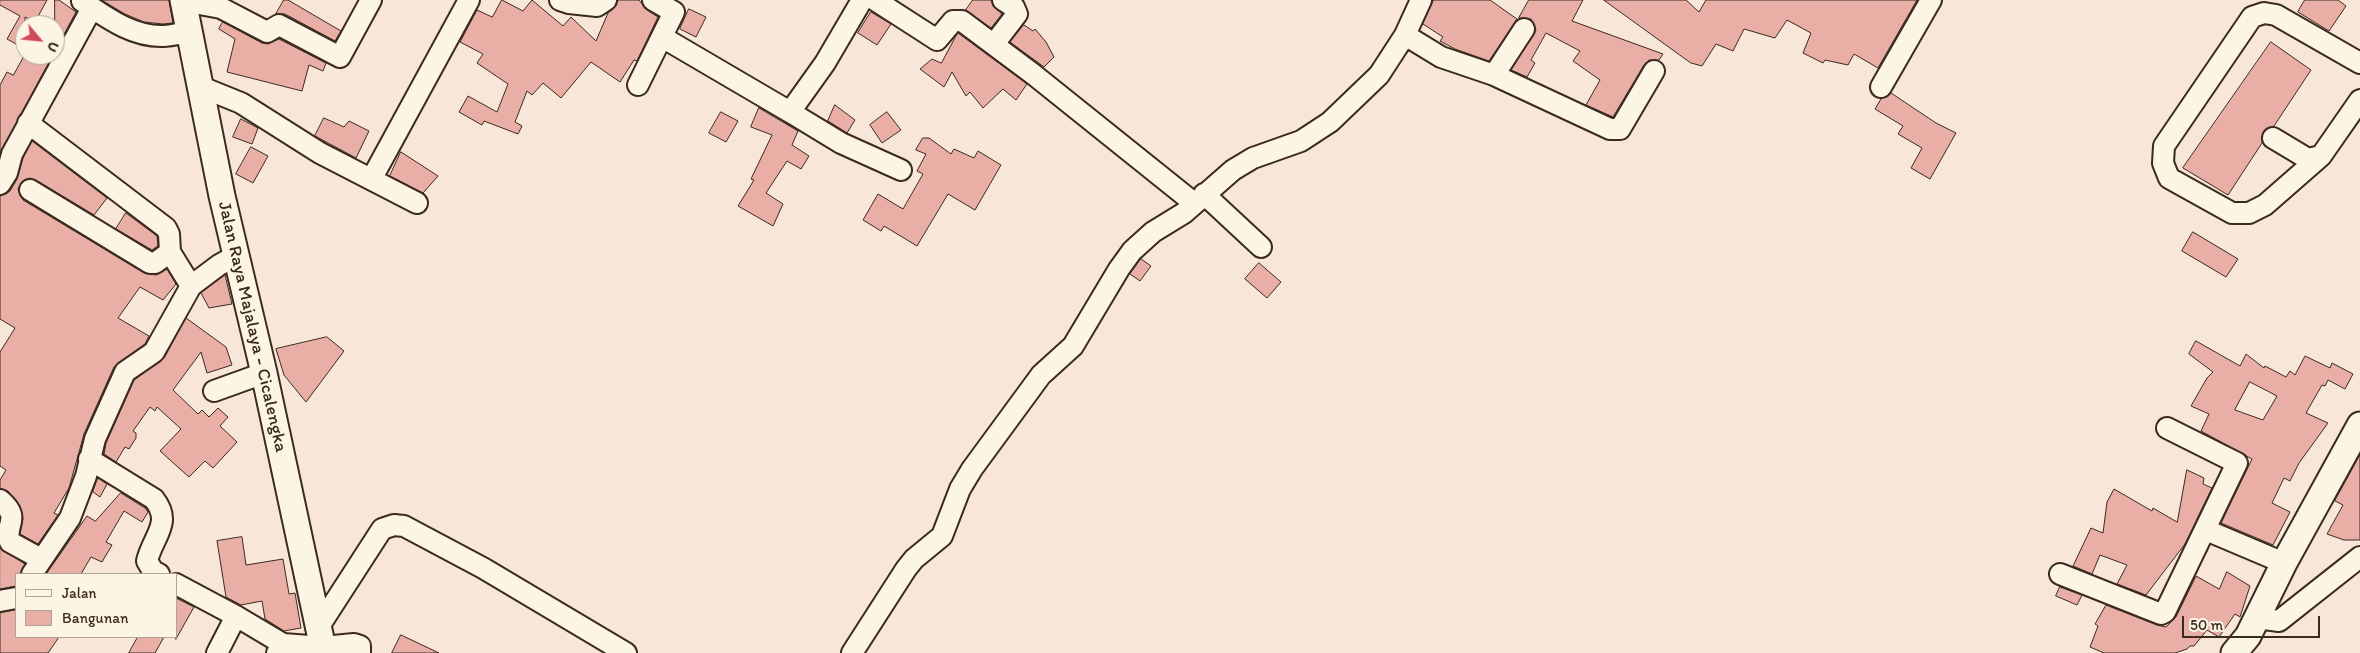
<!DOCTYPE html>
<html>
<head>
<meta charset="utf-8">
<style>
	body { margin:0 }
	#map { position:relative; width:2360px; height:653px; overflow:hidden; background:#f8e7d8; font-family:Itim,sans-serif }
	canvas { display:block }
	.legend { position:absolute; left:15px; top:573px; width:162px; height:65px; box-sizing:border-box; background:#fcf5e5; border:1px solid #afa495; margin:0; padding:6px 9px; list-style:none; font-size:15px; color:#3b2a1e }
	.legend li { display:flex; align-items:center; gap:10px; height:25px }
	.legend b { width:25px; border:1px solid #afa495 }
	.north { position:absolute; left:15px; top:15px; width:50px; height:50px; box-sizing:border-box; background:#fcf5e5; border:1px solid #afa495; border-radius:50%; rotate:118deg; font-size:14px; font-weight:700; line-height:20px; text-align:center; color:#3b2a1e }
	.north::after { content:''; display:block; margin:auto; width:18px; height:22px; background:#d1495b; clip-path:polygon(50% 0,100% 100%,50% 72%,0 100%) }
	.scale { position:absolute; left:2182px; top:616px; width:138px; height:22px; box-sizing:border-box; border:2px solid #3b2a1e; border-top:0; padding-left:6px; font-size:15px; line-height:18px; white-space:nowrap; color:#3b2a1e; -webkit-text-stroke:4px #fcf5e5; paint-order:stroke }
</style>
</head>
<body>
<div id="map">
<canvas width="2360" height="653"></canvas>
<ul class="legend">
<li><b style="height:6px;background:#fcf5e5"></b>Jalan</li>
<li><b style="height:14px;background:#e9aea6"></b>Bangunan</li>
</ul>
<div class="north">U</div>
<div class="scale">50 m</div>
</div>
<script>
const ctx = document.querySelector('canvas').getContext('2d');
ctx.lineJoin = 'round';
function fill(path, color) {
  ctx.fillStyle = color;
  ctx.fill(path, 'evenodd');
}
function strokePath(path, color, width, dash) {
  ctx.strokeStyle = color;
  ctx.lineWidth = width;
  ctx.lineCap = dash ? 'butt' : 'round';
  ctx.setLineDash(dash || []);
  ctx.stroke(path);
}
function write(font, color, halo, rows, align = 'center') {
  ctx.font = font + ' Itim,sans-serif';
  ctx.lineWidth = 4;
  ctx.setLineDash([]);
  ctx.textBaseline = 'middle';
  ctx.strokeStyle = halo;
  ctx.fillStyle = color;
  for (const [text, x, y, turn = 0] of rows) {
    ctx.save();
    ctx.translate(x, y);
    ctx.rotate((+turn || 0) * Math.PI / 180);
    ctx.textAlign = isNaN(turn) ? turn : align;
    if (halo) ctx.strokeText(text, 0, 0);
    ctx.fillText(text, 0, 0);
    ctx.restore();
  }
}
const building = new Path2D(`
	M 0,0 L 47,0 L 35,22 L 25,17 L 25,49 L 7,39 L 20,16 L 0,5 Z
	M 55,0 L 59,0 L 76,12 L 55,51 Z
	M 102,0 L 169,0 L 173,23 L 163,24 L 144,22 L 125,14 Z
	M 284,0 L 288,0 L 341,31 L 335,41 L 285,14 L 276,14 Z
	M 502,0 L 523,11 L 532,0 L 563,26 L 571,17 L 596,41 L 608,13 L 616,6 L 618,0 L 639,0 L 647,10 L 658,17 L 637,61 L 634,60 L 620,82 L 591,62 L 561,98 L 543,83 L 532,95 L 527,91 L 515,122 L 522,126 L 518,134 L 484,121 L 482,125 L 459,112 L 468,96 L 497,112 L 508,84 L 477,63 L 483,54 L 460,42 L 477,10 L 492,17 Z
	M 973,0 L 991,0 L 993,6 L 1002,14 L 991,28 L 966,10 Z
	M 1434,0 L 1490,0 L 1517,19 L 1489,61 L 1455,49 L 1440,41 L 1443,37 L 1423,24 Z
	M 1529,0 L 1583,0 L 1572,21 L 1663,54 L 1659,60 L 1649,60 L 1644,65 L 1613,117 L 1586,105 L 1600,80 L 1573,61 L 1580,51 L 1546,33 L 1531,60 L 1535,63 L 1527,77 L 1511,70 L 1536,30 L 1531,19 L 1519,18 Z
	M 1604,0 L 1686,0 L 1699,12 L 1706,0 L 1917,0 L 1878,68 L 1854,54 L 1848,65 L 1825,60 L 1823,63 L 1803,53 L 1811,33 L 1787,20 L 1775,38 L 1744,29 L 1733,51 L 1716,44 L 1702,66 L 1691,63 Z
	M 2305,0 L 2338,0 L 2346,6 L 2329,31 L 2298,12 Z
	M 689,9 L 706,17 L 696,37 L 680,29 Z
	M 871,12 L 891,24 L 877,45 L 858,33 Z
	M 223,22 L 262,43 L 268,44 L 279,39 L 326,63 L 323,71 L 309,65 L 302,91 L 227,72 L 235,39 L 219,29 Z
	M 1024,25 L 1033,31 L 1035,29 L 1046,42 L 1054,57 L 1044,67 L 1010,42 Z
	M 958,33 L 1027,84 L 1016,100 L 1003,89 L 983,108 L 970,92 L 966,96 L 952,72 L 944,87 L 920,69 L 932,59 L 941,63 Z
	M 2271,42 L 2311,70 L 2274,126 L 2263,132 L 2262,143 L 2228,195 L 2183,168 Z
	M 25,55 L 53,55 L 0,153 L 0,85 L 7,72 L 13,75 Z
	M 1891,93 L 1936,123 L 1956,133 L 1930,179 L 1911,168 L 1922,148 L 1898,134 L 1903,126 L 1875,109 L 1881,99 Z
	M 835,105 L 855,120 L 847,133 L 828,121 Z
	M 759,108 L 798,131 L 792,145 L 809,156 L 801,169 L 787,161 L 766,193 L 783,204 L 773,226 L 738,206 L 754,180 L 751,179 L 772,135 L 751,127 Z
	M 721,112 L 738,121 L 726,142 L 709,133 Z
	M 887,112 L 901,130 L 882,143 L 870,125 Z
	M 324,118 L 344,127 L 349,121 L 369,131 L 356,158 L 315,136 Z
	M 241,119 L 258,128 L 252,144 L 233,137 Z
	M 923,138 L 929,138 L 951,154 L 954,149 L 974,158 L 978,151 L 1001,165 L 975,210 L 948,194 L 917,246 L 884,226 L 881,231 L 863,220 L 878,194 L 903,209 L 923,174 L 917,171 L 926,154 L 916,150 Z
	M 32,141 L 107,198 L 94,215 L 36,180 L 30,178 L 24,180 L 18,189 L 23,200 L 144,273 L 156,275 L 167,269 L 176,284 L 163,300 L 140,287 L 118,318 L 149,336 L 145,344 L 114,367 L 84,434 L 69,488 L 54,513 L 58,515 L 38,544 L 20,534 L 23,518 L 20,506 L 8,491 L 0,488 L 0,480 L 6,470 L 0,466 L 0,352 L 15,328 L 0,319 L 0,196 L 10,191 L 17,179 L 23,158 Z
	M 251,147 L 268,156 L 253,183 L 236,174 Z
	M 401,152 L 438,176 L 423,193 L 390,176 Z
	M 126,213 L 157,236 L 158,246 L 152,250 L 116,229 Z
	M 2193,232 L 2238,259 L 2226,277 L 2182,251 Z
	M 1141,259 L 1151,266 L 1140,281 L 1130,274 Z
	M 1259,263 L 1281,282 L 1267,298 L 1245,279 Z
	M 225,275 L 232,304 L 209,308 L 201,293 Z
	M 186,318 L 226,347 L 232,365 L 207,373 L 201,352 L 173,390 L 198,414 L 202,410 L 209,417 L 218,408 L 228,417 L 220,426 L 237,442 L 213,468 L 205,461 L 189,477 L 160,451 L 181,429 L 157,407 L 155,411 L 150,407 L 133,431 L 136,433 L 136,438 L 129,449 L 125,447 L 116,462 L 104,454 L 106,443 L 134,380 L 164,358 Z
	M 327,337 L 344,351 L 306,402 L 284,375 L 276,349 Z
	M 2196,341 L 2240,366 L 2246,354 L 2264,368 L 2265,366 L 2286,377 L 2290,371 L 2295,375 L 2305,356 L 2330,368 L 2332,363 L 2353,374 L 2345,389 L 2328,380 L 2325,386 L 2322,385 L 2306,413 L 2328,423 L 2299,463 L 2290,481 L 2284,478 L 2272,503 L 2290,512 L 2273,545 L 2221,523 L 2252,459 L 2201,431 L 2209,414 L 2191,406 L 2207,378 L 2213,372 L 2189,354 ZM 2250,382 L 2277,396 L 2263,420 L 2235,410 Z
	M 2360,455 L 2360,540 L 2344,540 L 2327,534 L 2343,505 L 2335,501 Z
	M 2187,470 L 2204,478 L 2203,484 L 2212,488 L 2185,544 L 2146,595 L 2117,584 L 2127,565 L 2100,555 L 2092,574 L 2073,566 L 2091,528 L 2103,533 L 2107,502 L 2114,489 L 2152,511 L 2153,508 L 2177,522 Z
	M 98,478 L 107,484 L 100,497 L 93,492 Z
	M 121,493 L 145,508 L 148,512 L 142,522 L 124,511 L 106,542 L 112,545 L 102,562 L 91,557 L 81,574 L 46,574 L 87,516 L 95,521 Z
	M 242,537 L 246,565 L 283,559 L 289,594 L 295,593 L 301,628 L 284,631 L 265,619 L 262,601 L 241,605 L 226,597 L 217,541 Z
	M 0,548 L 25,564 L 20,574 L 16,574 L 16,586 L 0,589 Z
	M 2227,572 L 2250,586 L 2240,617 L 2235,614 L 2219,637 L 2207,630 L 2194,646 L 2190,646 L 2187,649 L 2175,653 L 2104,653 L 2090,647 L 2098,626 L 2095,624 L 2106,605 L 2157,625 L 2166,627 L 2176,617 L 2196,576 L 2219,589 Z
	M 2060,587 L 2082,595 L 2077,605 L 2056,596 Z
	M 176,598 L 194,607 L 176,639 Z
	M 16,610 L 16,637 L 59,637 L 48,653 L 0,653 L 0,613 Z
	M 401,635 L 439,653 L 392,653 Z
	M 138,637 L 164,637 L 155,653 L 129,653 Z`);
fill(building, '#e9aea6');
strokePath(building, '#3b2a1e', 1);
const minor = new Path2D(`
	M 560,0 L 569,3 L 597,6 L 606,0
	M 862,0 L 825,63 L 790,112 L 841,143 L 901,170
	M 875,0 L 937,40 L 953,21 L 962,21 L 1033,74 L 1194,203
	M 82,1 C 106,17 132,37 163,36 C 171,36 181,33 190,31
	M 183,1 L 221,8 L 267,32 L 279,25 L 340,57 L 371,0
	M 1405,35 L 1441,57 L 1494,75 L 1524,29
	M 662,37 L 790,112
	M 994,44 L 1017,14 L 1014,7 L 1003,0
	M 1494,75 L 1610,129 L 1620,129 L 1654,71
	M 638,85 L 674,12 L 653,0
	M 199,86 L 241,103 L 320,153 L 417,203
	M 1881,87 L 1931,0
	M 28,123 L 166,228 L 169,234 L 170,252 L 191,286
	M 2273,138 L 2308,159 L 2321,156 L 2360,100
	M 2321,156 L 2265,205 L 2249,213 L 2232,213 L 2169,178 L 2163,163 L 2164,146 L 2252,17 L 2264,13 L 2276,15 L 2360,63
	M 372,178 L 469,0
	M 0,184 L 7,173 L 12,154 L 92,8
	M 30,190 L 150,263 L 155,263 L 170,252
	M 1204,194 L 1261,247
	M 214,391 L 264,373
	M 89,459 L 154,499 C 173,523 153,536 147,561 L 153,571 L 159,574
	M 0,500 C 23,519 3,525 10,542 L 41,559
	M 2206,530 L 2284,563
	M 32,574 L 70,518 L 86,476 L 95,439 L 125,372 L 154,352 L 191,286 L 219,265 L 237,255
	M 2060,574 L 2161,614 L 2165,612 L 2237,463 L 2167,428
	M 176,584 L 236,616
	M 0,601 L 16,598
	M 2257,618 L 2279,621 L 2360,557
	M 318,628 L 382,529 L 394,525 L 404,526 L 483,568 L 626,653
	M 217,653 L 236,616 L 283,644
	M 277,653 L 283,644 L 323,647 L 354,644 L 360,646 L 360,653
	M 852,653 L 906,569 L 914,559 L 942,536 L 960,489 L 972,469 L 1041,375 L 1073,346 L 1119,269 L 1132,251 L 1153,232 L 1184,213 L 1233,170 L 1253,158 L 1301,141 L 1330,122 L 1379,75 L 1405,35 L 1421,0`);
const major = new Path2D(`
	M 183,0 L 222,196 L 264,373 L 324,653
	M 2234,653 L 2248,636 L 2284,563 L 2360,425`);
strokePath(minor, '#3b2a1e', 24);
strokePath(major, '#3b2a1e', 29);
strokePath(minor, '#fcf5e5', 20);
strokePath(major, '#fcf5e5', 25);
write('18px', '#3b2a1e', '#fcf5e5', [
	["Jalan Raya Majalaya - Cicalengka",252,327,77]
]);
</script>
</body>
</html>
